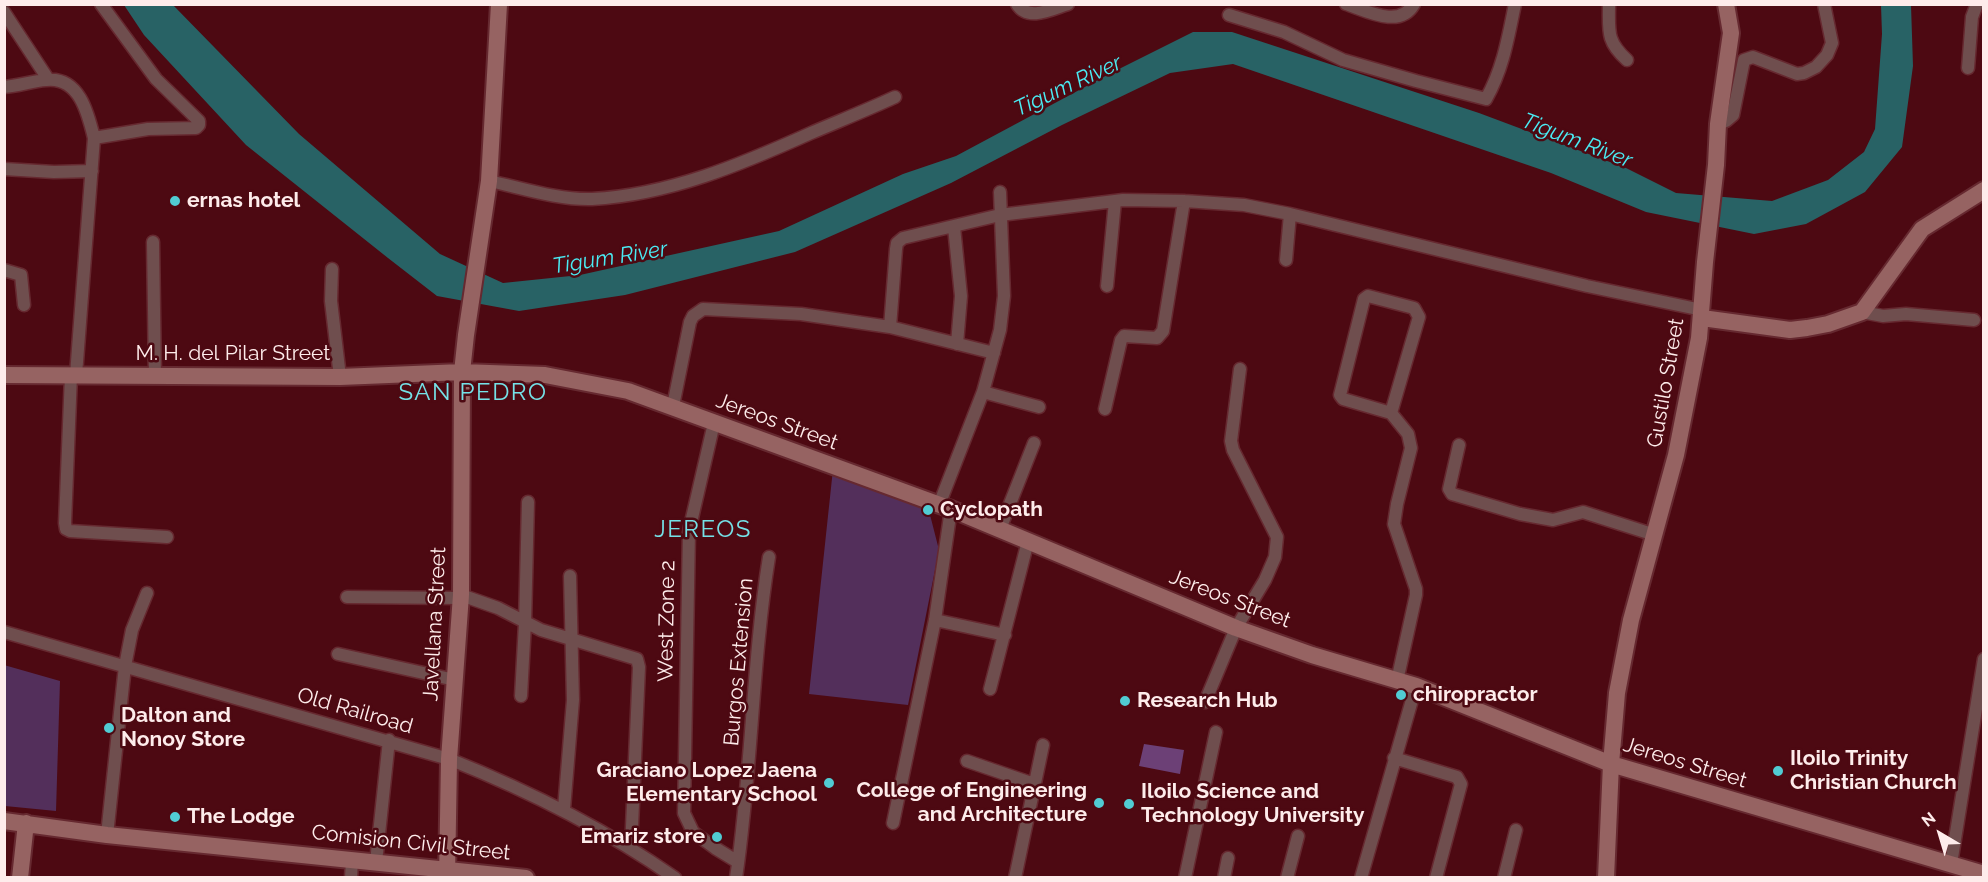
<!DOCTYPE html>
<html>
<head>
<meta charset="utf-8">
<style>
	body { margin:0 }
	#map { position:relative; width:1988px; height:882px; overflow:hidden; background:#4d0912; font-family:Raleway,sans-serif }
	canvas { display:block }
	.frame { position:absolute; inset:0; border:6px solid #feeceb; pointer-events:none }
	.north { position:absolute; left:1910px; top:804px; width:60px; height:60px; -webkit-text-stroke:4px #4d0912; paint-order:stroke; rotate:322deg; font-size:16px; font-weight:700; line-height:24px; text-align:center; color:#feeceb }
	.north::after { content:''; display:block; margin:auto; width:21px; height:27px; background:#feeceb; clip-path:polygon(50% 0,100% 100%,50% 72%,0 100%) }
</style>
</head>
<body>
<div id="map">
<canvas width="1988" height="882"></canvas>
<div class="frame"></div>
<div class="north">N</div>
</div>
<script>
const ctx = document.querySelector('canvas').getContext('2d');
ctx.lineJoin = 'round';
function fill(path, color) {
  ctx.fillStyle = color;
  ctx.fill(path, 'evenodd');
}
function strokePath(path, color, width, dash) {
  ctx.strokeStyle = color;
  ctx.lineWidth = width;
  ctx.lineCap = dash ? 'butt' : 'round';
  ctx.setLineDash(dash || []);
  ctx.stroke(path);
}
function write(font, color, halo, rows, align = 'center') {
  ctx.font = font + ' Raleway,sans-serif';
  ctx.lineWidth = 5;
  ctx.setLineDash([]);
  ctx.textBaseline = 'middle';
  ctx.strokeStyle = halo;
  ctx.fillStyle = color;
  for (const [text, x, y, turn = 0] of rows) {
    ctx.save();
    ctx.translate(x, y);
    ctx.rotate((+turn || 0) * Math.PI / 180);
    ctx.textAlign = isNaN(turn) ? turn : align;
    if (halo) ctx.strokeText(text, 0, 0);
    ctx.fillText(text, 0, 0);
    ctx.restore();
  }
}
fill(new Path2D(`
	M 833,469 L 926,499 L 939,550 L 908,705 L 809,694 Z
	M 4,665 L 60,681 L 56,811 L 5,806 Z`), '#532f5b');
fill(new Path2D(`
	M 1144,744 L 1184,750 L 1180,774 L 1139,766 Z`), '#6c4076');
fill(new Path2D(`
	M 124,5 L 173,5 L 299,134 L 440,254 L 503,283 L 580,275 L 779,231 L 903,174 L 956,156 L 1111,73 L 1193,32 L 1232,32 L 1479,113 L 1626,168 L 1676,193 L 1772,201 L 1828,180 L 1864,152 L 1875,129 L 1882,34 L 1881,5 L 1911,5 L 1913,66 L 1902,147 L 1865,192 L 1806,224 L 1754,234 L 1646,212 L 1551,173 L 1233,64 L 1170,73 L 1062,125 L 951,183 L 795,252 L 625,295 L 519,311 L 437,296 L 388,258 L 246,145 L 144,35 Z`), '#286265');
const street = new Path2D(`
	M 1017,4 C 1028,22 1052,9 1068,4
	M 1346,4 C 1367,11 1400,29 1414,4
	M 1609,4 C 1609,31 1606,41 1627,60
	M 4,12 L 48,79
	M 1229,15 L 1284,32 L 1343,60 L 1416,81 L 1486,99 C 1503,69 1508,38 1515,4
	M 1968,68 L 1972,17 L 1977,4
	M 4,87 C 19,86 32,81 46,80 C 79,76 88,113 94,138 L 76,375
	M 1718,124 L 1726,121 L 1733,115 L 1744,60 L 1753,57 L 1797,74 L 1804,73 L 1816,67 L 1827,55 L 1832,43 L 1824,4
	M 94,138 L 148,129 L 196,128 L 199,125 L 199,121 L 156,79 L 101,4
	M 4,169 L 54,172 L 92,171
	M 489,181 C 522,188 558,200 592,199 C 669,195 742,164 811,133 C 839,121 867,110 895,97
	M 954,227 L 961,296 L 957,344
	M 153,242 L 155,377
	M 1286,260 L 1290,214
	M 332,269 L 331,301 L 340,377
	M 4,270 L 21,275 L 24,305
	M 1107,286 L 1115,201
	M 1862,312 L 1883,316 L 1906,314 L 1974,320
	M 890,327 L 896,249 L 897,243 L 903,238 L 1000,215 L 1123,200 L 1184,201 L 1244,205 L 1290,214 L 1587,286 L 1702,310
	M 71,375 L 65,523 L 66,529 L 70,531 L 167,537
	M 983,392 L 1039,407
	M 673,406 L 690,322 L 693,316 L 703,309 L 801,314 L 890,327 L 994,353
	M 1105,409 L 1121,340 L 1124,336 L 1157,338 L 1163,331 L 1184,201
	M 1391,413 L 1419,317 L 1414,308 L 1368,296 L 1364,299 L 1340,395 L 1343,399 L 1391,413 L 1408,434 L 1411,448 L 1397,504 L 1394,524 L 1416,589 L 1416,595 L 1397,681
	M 714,423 L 689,531 L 684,813 L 693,832 L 715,848 L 738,862
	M 1459,445 L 1449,489 L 1452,494 L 1520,514 L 1553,520 L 1583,512 L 1655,535
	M 939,505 L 983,392 L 1000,330 L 1004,296 L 1000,192
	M 1000,529 L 1034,443
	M 461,595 L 498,608 L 541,630 L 637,659 L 639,667 L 631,849
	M 347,597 L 460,598
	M 935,620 L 1005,635
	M 4,632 L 449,759 C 529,791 604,828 675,878
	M 338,654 L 455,680
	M 990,689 L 1028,541
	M 521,696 L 525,623 L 528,502
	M 1205,702 L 1236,628 L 1265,580 L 1275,557 L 1277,537 L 1233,450 L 1231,441 L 1240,369
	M 1394,758 L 1457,777 L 1461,784 L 1436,878
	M 967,761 L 1034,784
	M 564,809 L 573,700 L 570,576
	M 893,823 L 935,620 L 951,509
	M 107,835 L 125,666 L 132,630 L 147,593
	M 376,862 L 389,740
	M 1951,864 L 1984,659
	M 351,878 L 352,860
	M 736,878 C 752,771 752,663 769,557
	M 1015,878 L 1043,745
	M 1185,878 L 1216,732
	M 1224,878 L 1228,858
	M 1287,878 L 1298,836
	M 1361,878 L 1416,686
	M 1504,878 L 1516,830`);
const secondary = new Path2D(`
	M 1702,318 L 1790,330 L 1807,328 L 1828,324 L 1862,312 L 1922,229 L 1984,190
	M 4,375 L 340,377 L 462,372 L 545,375 L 628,391 L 951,509 L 1236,628 L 1312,655 L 1416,686 L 1611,764 L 1984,874
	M 4,821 L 107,835 L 526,878
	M 20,878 L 26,823
	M 447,878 L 449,759 L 461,595 L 462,372 L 466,335 L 489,181 L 499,4
	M 1606,878 L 1611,764 L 1617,693 L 1631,620 L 1676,455 L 1699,338 L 1705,262 L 1716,165 L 1718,124 L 1731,33 L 1726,4`);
strokePath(street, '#662930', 15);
strokePath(secondary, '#662930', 20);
strokePath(street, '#6f4e4e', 12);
strokePath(secondary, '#966362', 16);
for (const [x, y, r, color] of [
	[175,201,6,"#51ccd3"],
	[928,510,6,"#51ccd3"],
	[1401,695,6,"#51ccd3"],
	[1125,701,6,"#51ccd3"],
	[109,728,6,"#51ccd3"],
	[1778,771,6,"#51ccd3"],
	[829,783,6,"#51ccd3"],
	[1099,803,6,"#51ccd3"],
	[1129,804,6,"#51ccd3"],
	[175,817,6,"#51ccd3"],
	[717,837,6,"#51ccd3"]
]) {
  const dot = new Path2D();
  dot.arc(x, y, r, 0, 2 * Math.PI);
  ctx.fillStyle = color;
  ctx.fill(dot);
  strokePath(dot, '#4d0912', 2);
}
write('bold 21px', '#feeceb', '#4d0912', [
	["ernas hotel",187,201],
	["Cyclopath",940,510],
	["chiropractor",1413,695],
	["Research Hub",1137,701],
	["Dalton and",121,716],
	["Nonoy Store",121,740],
	["Iloilo Trinity",1790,759],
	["Christian Church",1790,783],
	["Graciano Lopez Jaena",817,771,"right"],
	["Elementary School",817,795,"right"],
	["College of Engineering",1087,791,"right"],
	["and Architecture",1087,815,"right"],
	["Iloilo Science and",1141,792],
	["Technology University",1141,816],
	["The Lodge",187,817],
	["Emariz store",705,837,"right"]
], 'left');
write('21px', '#feeceb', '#4d0912', [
	["M. H. del Pilar Street",233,354],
	["Gustilo Street",1666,383,-80],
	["Jereos Street",777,422,20],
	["Jereos Street",1230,599,21],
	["West Zone 2",667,621,-89],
	["Javellana Street",435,624,-87],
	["Burgos Extension",739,662,-85],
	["Old Railroad",355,711,16],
	["Jereos Street",1685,763,17],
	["Comision Civil Street",411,843,6]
]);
write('italic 22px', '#4aebf3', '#4d0912', [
	["Tigum River",1068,86,-25],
	["Tigum River",1577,141,21],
	["Tigum River",610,258,-9]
]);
ctx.letterSpacing = '1.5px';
write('24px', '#75e1e7', '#4d0912', [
	["SAN PEDRO",473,393],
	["JEREOS",703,530]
]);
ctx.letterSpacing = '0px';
</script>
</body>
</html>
